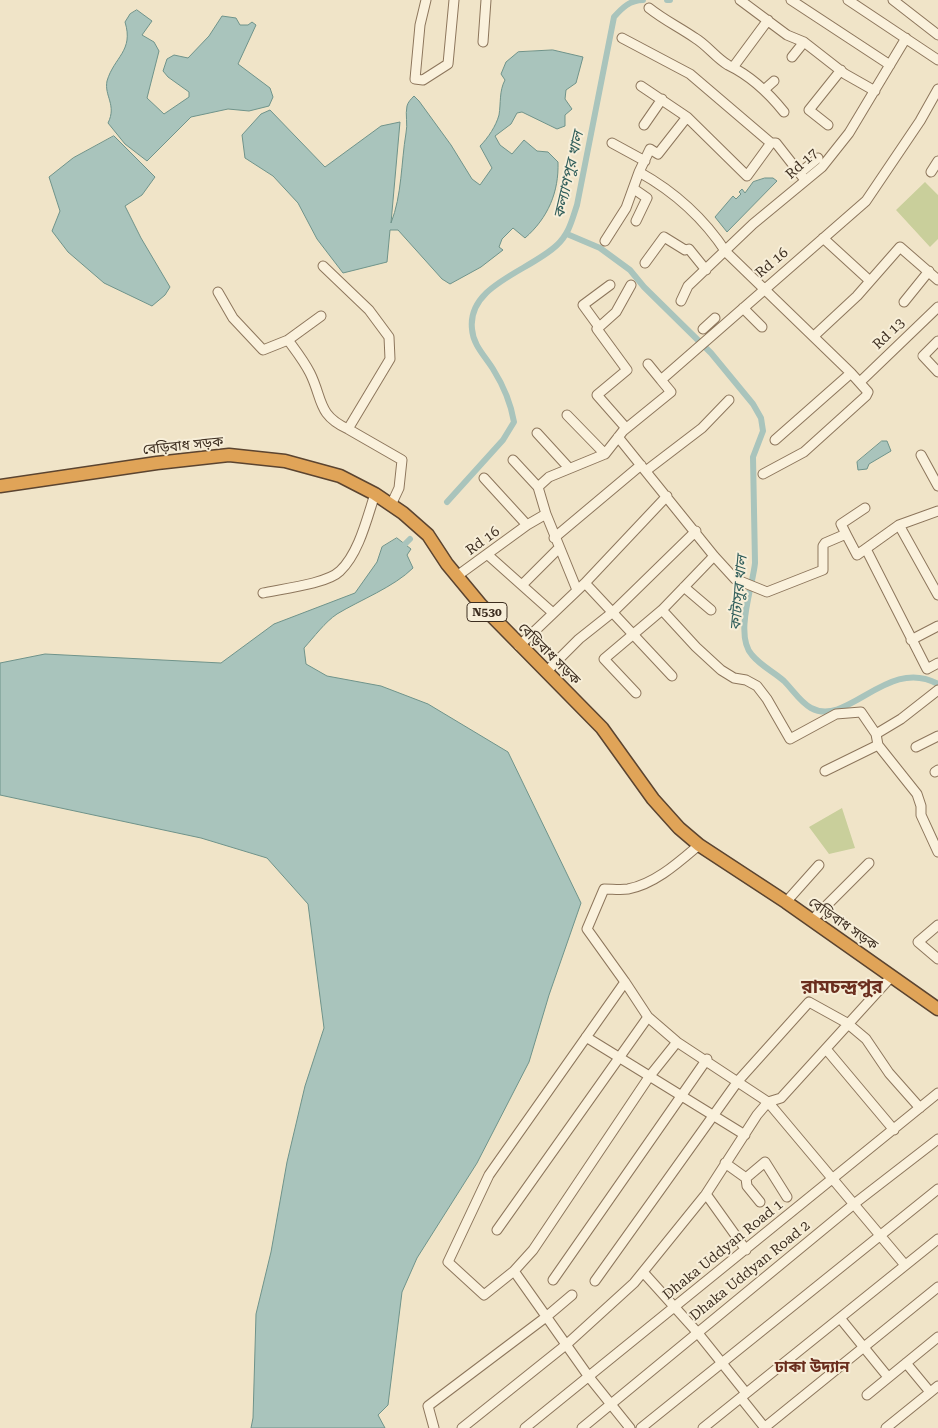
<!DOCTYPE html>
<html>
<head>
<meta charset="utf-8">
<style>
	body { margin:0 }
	canvas { display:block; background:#f0e4c8 }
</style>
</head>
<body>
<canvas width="938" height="1428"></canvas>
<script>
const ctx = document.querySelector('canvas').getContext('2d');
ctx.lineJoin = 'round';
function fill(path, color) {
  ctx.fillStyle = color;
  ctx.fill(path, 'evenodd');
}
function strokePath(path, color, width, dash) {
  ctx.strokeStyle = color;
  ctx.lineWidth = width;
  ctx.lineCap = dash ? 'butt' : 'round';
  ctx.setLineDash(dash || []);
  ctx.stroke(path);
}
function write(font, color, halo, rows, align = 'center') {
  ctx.font = font + ' "Roboto Serif","Noto Sans Bengali",serif';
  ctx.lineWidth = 4;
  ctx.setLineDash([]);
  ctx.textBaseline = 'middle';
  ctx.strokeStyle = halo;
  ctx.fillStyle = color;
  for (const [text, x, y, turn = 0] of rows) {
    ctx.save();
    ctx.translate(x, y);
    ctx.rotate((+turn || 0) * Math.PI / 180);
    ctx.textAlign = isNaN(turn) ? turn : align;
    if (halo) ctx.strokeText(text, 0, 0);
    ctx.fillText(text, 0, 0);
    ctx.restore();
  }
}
fill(new Path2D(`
	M 925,182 L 938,195 L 938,239 L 930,247 L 896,210 Z
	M 842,808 L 855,848 L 829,854 L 809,827 Z`), '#c9cf9b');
const water = new Path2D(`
	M 137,10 L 152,21 L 142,35 L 154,42 L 159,51 L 147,98 L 164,114 L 189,97 L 189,92 L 168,77 L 163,71 L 167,59 L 174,55 L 188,58 L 209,36 L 222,16 L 236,18 L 240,25 L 248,25 L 252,22 L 256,25 L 238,64 L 270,88 L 273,97 L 269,106 L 249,111 L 228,109 L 191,117 L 147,161 L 125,144 L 108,123 C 117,105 104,96 107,81 C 114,57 134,51 125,22 L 130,14 Z
	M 553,50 L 583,57 L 576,83 L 566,90 L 565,99 L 572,109 L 565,115 L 565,126 L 557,129 L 522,112 L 517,113 L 511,124 L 495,136 L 500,145 L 512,154 L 524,140 L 537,151 L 548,152 L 558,162 C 559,192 548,218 525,238 L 513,228 L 502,239 L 499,247 L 503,250 L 481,267 L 450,284 L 442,279 L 398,230 L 390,230 L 387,262 L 343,273 L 317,239 L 298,203 L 273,176 L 245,158 L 242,135 L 261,114 L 270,110 L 325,167 L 381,126 L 400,122 L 391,223 C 402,195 401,163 406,133 C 408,125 405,114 407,106 C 408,102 411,99 414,96 L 419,101 L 451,145 L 472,179 L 480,185 L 492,168 L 480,146 C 488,138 496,126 499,115 C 501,103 499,91 505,80 L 501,74 L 506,62 L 518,52 Z
	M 114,136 L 155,177 L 142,195 L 125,206 L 141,238 L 170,287 L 165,295 L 152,306 L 104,283 L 68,252 L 52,231 L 60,211 L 49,177 L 73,158 Z
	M 765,178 L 773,178 L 777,181 L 727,232 L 715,217 L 733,196 L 736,199 L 741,194 L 739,192 L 742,189 L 745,193 L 753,182 Z
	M 882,441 L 887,441 L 891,451 L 869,464 L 867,469 L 858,470 L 857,462 Z
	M 397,538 L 411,549 L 407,555 L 413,568 C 394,587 360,600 337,614 C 325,622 314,637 304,648 L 306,664 L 327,676 L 381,686 L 428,704 L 508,752 L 581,903 L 549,995 L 529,1062 L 477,1163 L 417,1258 L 402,1292 L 388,1405 L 378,1415 L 385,1428 L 251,1428 L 253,1418 L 256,1314 L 271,1252 L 287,1162 L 305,1086 L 324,1028 L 308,904 L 267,858 L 201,838 L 0,795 L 0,663 L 45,654 L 221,663 L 274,624 L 355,593 L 377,562 L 382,547 Z`);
fill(water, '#a9c4bc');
strokePath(water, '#6f938a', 1);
strokePath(new Path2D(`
	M 667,0 L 670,0
	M 567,234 L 600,248 L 630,270 L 644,287 L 711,353 L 753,404 L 761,418 L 763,431 L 753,457 L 755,563 C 753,586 734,635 752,655 C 761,666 774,672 784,681 C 793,690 800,702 811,708 C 848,728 887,656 938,684
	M 447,502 L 503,440 L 514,422 C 511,404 503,385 493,369 C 485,356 473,345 472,329 C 467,285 530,271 557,245 C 569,234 572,220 577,205 L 614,17 C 622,8 630,0 643,0
	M 405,544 L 410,539`), '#a9c4bc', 6);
const minor = new Path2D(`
	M 426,0 L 420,25 L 415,79 L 423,80 L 448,64 L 454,0
	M 740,0 L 787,35 L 804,42 L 845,74 L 875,91
	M 791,0 L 890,65
	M 848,0 L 938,60
	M 893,0 L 938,35
	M 649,8 C 664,20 679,27 695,38 C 707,45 716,58 728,65 C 751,76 768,92 784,112
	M 622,38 L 690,74 L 765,138 L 771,143 L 776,143 L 805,180
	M 483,42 L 486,0
	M 792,57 L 804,42
	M 734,66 L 768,20
	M 641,86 L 687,117 L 747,176 L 771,143
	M 765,89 L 774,81
	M 644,125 L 662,99
	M 828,125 L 809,110 L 841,70
	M 612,143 L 645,161
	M 639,172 L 650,149 L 658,154 L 687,117
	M 801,172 L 818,158
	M 931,172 L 938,161
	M 634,189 L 647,198 L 636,221
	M 823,238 L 870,281
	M 605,241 L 626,208 L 639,172 C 675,192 703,217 726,252 L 851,373 L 868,392 L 866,396 L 804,452 L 763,474
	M 645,263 L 664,237 L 685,250 L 689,249 L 706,270
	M 323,266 L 369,310 L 389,337 L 390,359 L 348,429 L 402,460 L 399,488 L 391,505
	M 218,292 L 233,318 L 263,350 L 288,340 L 321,316
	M 681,301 L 688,286 L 753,224 L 822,167 L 849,133 L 906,38
	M 904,302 L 929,271
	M 743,308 L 762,327
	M 599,327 L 583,305 L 610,285
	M 703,329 L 715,318
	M 814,336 L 857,296 L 900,247 L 938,280
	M 288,340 C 296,351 304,361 310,373 C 323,399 317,415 348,429
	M 938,341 L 923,356 L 938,372
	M 648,364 L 661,380
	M 860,382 L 938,307
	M 567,415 L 605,454
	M 626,428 L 597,395 L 627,370 L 597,329 L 616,312 L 631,285
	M 537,433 L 569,468
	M 618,437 L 714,556 L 735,579 L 767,592 L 823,570 L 823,546 L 825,543 L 846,534 L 857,555 L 899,525 L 938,511
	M 775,440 L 851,373
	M 921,455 L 938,486
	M 513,460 L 538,487
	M 647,470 L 702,428 L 729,400
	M 484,478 L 527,525
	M 546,514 L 577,590
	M 899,525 L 938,595
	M 846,534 L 841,524 L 865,508
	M 554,538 L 641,465
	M 866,549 L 927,669 L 938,663
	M 488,555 L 553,613
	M 457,576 L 527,525 L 546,514 L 538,487 L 549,477 L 605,454 L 623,431 L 671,392 L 661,380 L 866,201 L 920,121 L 938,89
	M 585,583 L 672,676
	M 522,585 L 559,548
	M 684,587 L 711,610
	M 263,593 C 281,589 327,584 340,571 C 359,553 367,518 375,494
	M 662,610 L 696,647 L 721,670 L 734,678 L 746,680 L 757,686 L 767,699 L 790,739 L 836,714 L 861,712 L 876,734
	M 911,640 L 938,626
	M 519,646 L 585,583 L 667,496
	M 546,672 L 579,639 L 613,612 L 696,531
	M 938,690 L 901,719 L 876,734 L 878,745 L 917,794 L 921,806 L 921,815 L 938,852
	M 636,693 L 604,659 L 662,610 L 714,556
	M 916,747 L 938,736
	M 825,771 L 878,745
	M 935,772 L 938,770
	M 786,902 L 819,865
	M 812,920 L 869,863
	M 938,925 L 918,942 L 938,959
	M 625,982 L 587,929 L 604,889 C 612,889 621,890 628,889 C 655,884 679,862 699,845
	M 586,1037 L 745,1135
	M 677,1042 L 649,1077 L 533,1250 L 514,1271 L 484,1295 L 448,1262 L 489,1175 L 625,982 L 648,1017 L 677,1042 L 768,1102 L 905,1265
	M 826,1049 L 894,1130
	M 725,1163 L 746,1178 L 747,1186 L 760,1202
	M 746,1178 L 765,1162 L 787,1197
	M 706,1194 L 746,1250
	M 497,1230 L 648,1017
	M 514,1271 L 589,1377 L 630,1428
	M 643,1272 L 697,1332 L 746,1393
	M 553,1280 L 707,1059
	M 595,1281 L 738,1081 L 809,1002 L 847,1023 L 866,1039 L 889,1073 L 920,1108
	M 840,1318 L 888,1377
	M 906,1363 L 930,1392
	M 867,1395 L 938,1337
	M 741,1398 L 765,1428
	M 434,1428 L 428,1406 L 546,1317 L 572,1295
	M 462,1428 L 567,1344 L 634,1283 L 706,1194 L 757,1115 L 768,1102 L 781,1098 L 891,977
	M 525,1428 L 938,1093
	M 582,1428 L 854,1204 L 938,1139
	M 641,1428 L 938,1189
	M 703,1428 L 938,1239
	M 764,1428 L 938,1287
	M 886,1428 L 938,1386`);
const highway = new Path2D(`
	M 0,486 L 157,463 L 229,455 L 285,461 L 340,476 L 375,494 L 403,513 L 428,535 L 447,564 L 481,605 L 602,728 L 653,799 L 679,828 L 699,845 L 786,902 L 938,1009`);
strokePath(minor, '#8d765c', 11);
strokePath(highway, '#5b4430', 15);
strokePath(minor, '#faf1dc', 9);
strokePath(highway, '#e0a458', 12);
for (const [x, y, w] of [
	[487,612,40]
]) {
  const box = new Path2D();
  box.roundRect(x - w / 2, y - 9.5, w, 19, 4);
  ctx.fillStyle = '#f7eed8';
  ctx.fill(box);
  strokePath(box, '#3d2e20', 1);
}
write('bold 12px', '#3d2e20', null, [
	["N530",487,612]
]);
write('14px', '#3d2e20', '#f7eed8', [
	["Rd 17",802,164,-42],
	["Rd 16",772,263,-40],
	["Rd 13",889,334,-44],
	["বেড়িবাধ সড়ক",183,446,-6],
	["Rd 16",483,541,-36],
	["বেড়িবাধ সড়ক",549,654,45],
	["বেড়িবাধ সড়ক",843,924,35],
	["Dhaka Uddyan Road 1",723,1250,-39],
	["Dhaka Uddyan Road 2",750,1271,-39]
]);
write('italic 15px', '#2f5d5a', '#f7eed8', [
	["কল্যাণপুর খাল",569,175,-77],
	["কাটাসুর খাল",739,593,-85]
]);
write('bold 16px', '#6b2e1e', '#f7eed8', [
	["ঢাকা উদ্যান",812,1367]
]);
write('bold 19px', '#6b2e1e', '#f7eed8', [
	["রামচন্দ্রপুর",842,987]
]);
</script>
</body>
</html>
